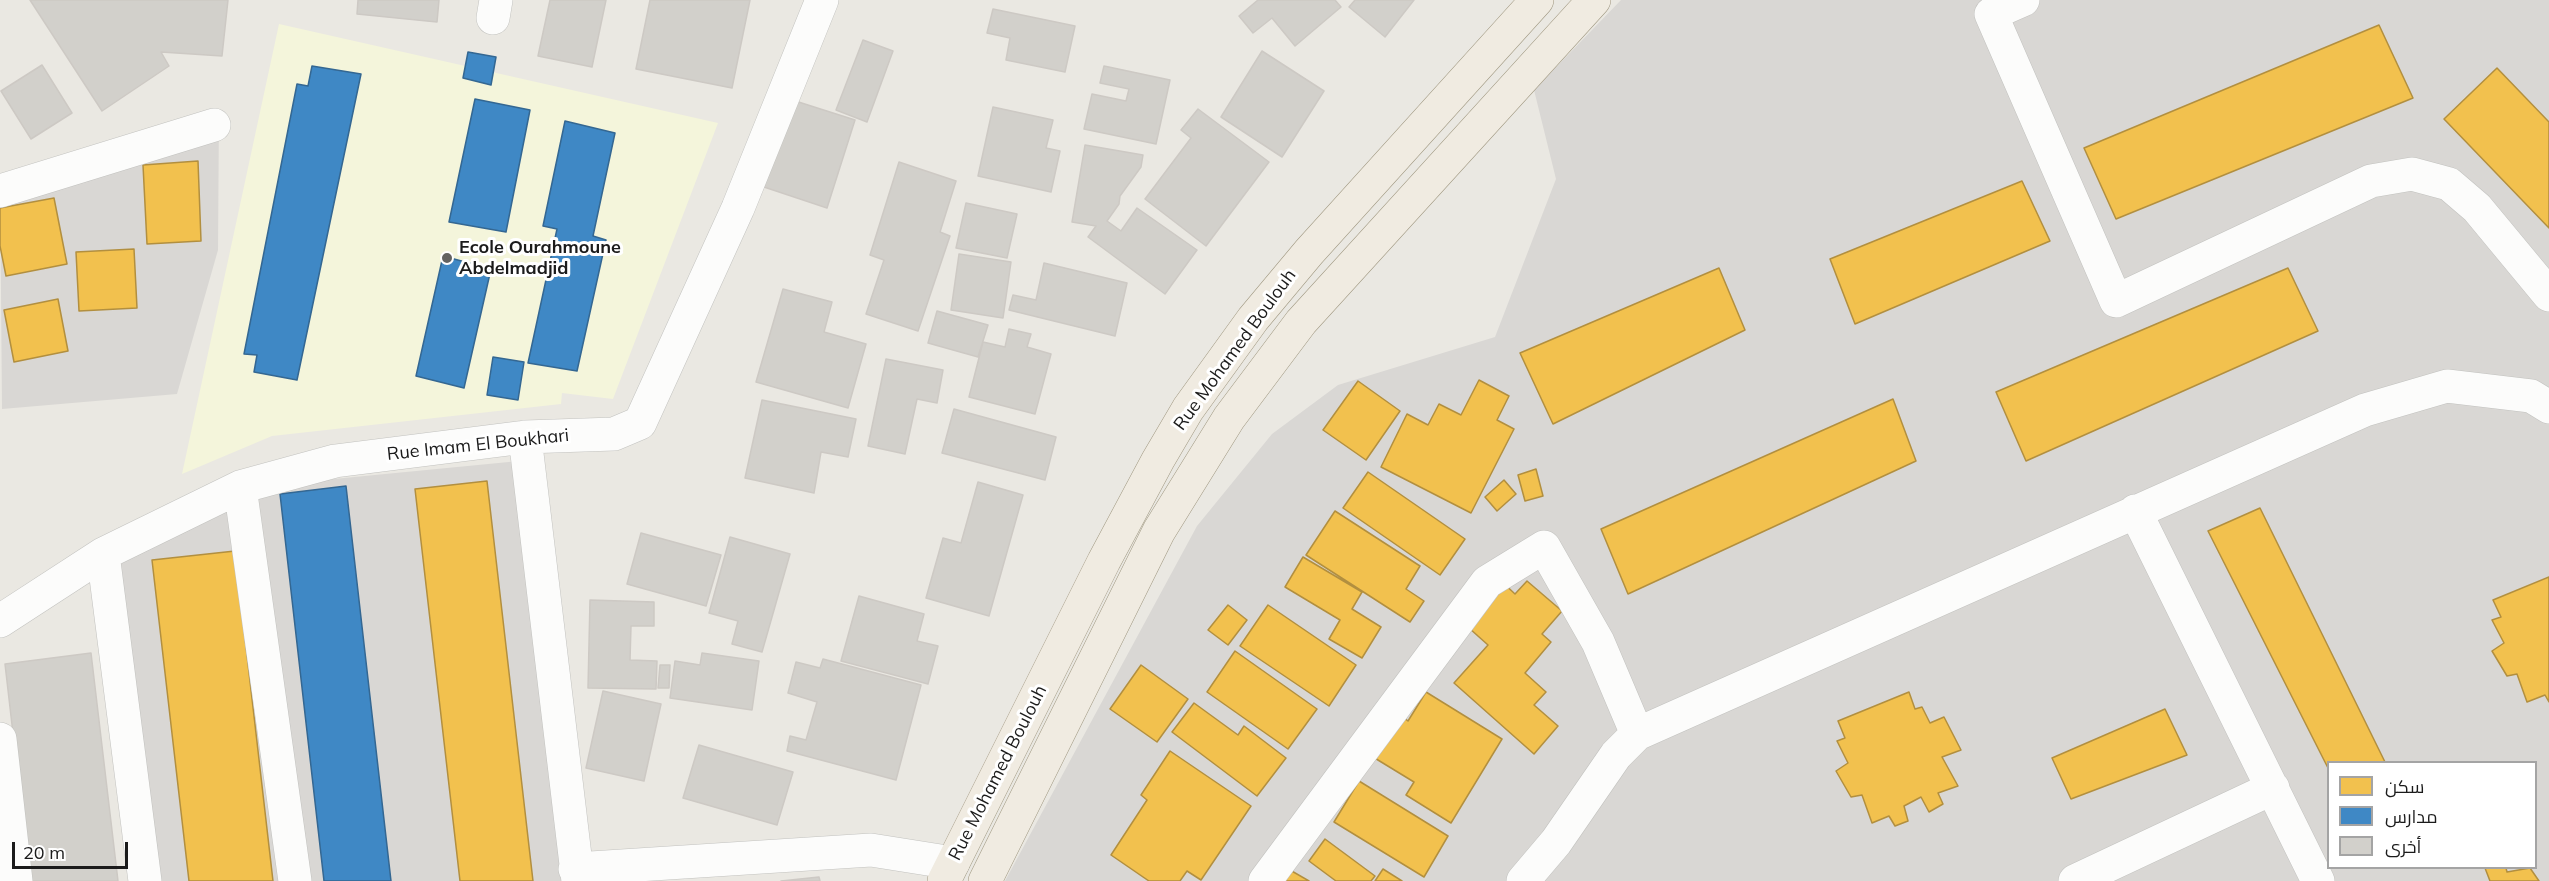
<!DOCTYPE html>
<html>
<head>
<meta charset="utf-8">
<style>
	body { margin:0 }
	#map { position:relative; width:2549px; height:881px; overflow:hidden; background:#eae8e2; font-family:Mulish,Cairo,sans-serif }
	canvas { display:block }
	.legend { position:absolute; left:2327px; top:761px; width:210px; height:108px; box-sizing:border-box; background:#fff; border:2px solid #a4a4a4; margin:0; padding:8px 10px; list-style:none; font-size:18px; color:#1b1b1b }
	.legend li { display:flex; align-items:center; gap:12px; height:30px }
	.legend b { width:30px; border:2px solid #a4a4a4 }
	.scale { position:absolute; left:12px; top:842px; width:116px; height:27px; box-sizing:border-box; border:3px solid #1b1b1b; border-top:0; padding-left:8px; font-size:18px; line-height:21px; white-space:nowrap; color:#1b1b1b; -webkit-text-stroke:4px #fff; paint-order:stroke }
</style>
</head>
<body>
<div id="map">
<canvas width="2549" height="881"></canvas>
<ul class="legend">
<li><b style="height:16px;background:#f2c14e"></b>سكن</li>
<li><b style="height:16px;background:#3f88c5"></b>مدارس</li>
<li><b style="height:16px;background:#d2d0cb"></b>أخرى</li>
</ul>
<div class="scale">20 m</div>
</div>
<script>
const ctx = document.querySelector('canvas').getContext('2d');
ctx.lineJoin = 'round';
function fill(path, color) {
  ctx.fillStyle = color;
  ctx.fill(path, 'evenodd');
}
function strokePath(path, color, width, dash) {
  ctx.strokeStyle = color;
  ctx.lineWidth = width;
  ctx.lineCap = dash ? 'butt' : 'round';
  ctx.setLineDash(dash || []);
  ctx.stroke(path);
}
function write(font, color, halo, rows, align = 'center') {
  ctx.font = font + ' Mulish,sans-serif';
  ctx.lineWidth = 6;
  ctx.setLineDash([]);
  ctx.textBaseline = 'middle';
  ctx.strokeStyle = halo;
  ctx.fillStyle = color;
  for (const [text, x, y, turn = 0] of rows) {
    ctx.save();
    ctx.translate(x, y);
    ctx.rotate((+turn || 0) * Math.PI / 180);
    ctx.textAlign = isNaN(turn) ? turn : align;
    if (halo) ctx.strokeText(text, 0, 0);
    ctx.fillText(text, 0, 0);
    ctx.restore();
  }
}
fill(new Path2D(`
	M 1621,0 L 2549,0 L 2549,881 L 1005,881 L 1197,526 L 1272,434 L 1338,385 L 1495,337 L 1556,179 L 1534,90 ZM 2328,762 L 2536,762 L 2536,868 L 2328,868 Z
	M 219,110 L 218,250 L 177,394 L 2,409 L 0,174 Z
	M 519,461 L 572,881 L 129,881 L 90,577 L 272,485 Z`), '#d9d7d4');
fill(new Path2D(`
	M 279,24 L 718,123 L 613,399 L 562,393 L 561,404 L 272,436 L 182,474 Z`), '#f4f5db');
const homes = new Path2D(`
	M 2379,25 L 2413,98 L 2116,219 L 2084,148 Z
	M 2497,68 L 2549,122 L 2549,228 L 2444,119 Z
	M 198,161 L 201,241 L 147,244 L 143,165 Z
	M 2022,181 L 2050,241 L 1855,324 L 1830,259 Z
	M 54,198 L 67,264 L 6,276 L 0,246 L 0,208 Z
	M 134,249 L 137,308 L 79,311 L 76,252 Z
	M 1719,268 L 1745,330 L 1553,424 L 1520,353 Z
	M 2288,268 L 2318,331 L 2026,461 L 1996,392 Z
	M 58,299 L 68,351 L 14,362 L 4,310 Z
	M 1479,380 L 1509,396 L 1497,420 L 1514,429 L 1471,513 L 1381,467 L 1407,414 L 1428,425 L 1439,404 L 1461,415 Z
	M 1358,381 L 1400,411 L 1366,460 L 1323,430 Z
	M 1893,399 L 1916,461 L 1628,594 L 1601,529 Z
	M 1536,469 L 1543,496 L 1525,501 L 1518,475 Z
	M 1368,472 L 1465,539 L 1440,575 L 1343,508 Z
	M 1504,480 L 1516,494 L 1497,511 L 1485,497 Z
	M 487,481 L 533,881 L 460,881 L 415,489 Z
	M 2260,508 L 2385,762 L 2328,762 L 2328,768 L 2208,531 Z
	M 1335,511 L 1420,566 L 1406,589 L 1424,601 L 1410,622 L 1306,555 Z
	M 235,551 L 273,881 L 189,881 L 152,560 Z
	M 1303,557 L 1362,592 L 1352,609 L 1381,627 L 1362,658 L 1329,639 L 1340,620 L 1285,587 Z
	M 2549,577 L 2549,702 L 2545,695 L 2527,702 L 2517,674 L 2507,676 L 2492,651 L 2504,643 L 2492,620 L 2501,617 L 2493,600 Z
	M 1498,578 L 1515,594 L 1527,581 L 1562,611 L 1542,634 L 1551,642 L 1525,673 L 1546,692 L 1534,705 L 1558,726 L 1534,754 L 1454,683 L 1488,645 L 1469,628 Z
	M 1228,605 L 1247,620 L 1228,645 L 1208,630 Z
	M 1268,605 L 1356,665 L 1329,706 L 1240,646 Z
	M 1235,651 L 1317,709 L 1288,749 L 1207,692 Z
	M 1141,665 L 1188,699 L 1157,742 L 1110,709 Z
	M 1426,692 L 1502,739 L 1451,823 L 1406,795 L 1414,782 L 1373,757 L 1399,714 L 1408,721 Z
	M 1909,692 L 1915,709 L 1922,707 L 1930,723 L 1944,717 L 1961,750 L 1942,757 L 1958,786 L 1938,793 L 1943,804 L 1929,812 L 1921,797 L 1904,806 L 1908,821 L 1895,826 L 1889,816 L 1872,823 L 1862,795 L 1851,797 L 1836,771 L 1848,763 L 1837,741 L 1845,738 L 1838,721 Z
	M 1194,703 L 1238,735 L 1244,726 L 1286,758 L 1257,796 L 1172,732 Z
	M 2165,709 L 2187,755 L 2071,799 L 2052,758 Z
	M 1170,751 L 1251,806 L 1201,880 L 1187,871 L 1180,881 L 1149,881 L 1111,855 L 1147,800 L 1141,795 Z
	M 1359,781 L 1448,836 L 1424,877 L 1334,822 Z
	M 1325,839 L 1375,876 L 1371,881 L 1336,881 L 1309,861 Z
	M 1283,866 L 1309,881 L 1275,881 Z
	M 2485,868 L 2506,868 L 2507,872 L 2530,868 L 2539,881 L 2490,881 Z
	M 1383,869 L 1402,881 L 1375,881 Z`);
fill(homes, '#f2c14e');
strokePath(homes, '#b28f3f', 1.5);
const schools = new Path2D(`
	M 468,52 L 496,57 L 491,85 L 463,78 Z
	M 312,66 L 361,74 L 297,380 L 254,372 L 257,355 L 244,354 L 297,84 L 308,86 Z
	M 475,99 L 530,110 L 506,232 L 449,222 Z
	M 565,121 L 615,133 L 593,236 L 606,240 L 577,371 L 528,363 L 557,229 L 543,226 Z
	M 443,256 L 491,269 L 464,388 L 416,376 Z
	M 493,357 L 524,362 L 518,400 L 487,395 Z
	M 346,486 L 391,881 L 324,881 L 280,494 Z`);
fill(schools, '#3f88c5');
strokePath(schools, '#346792', 1.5);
const building = new Path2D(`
	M 30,0 L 228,0 L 222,56 L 161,52 L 169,66 L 102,111 Z
	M 358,0 L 439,0 L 437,22 L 357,14 Z
	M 550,0 L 606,0 L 592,67 L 538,56 Z
	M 650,0 L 750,0 L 732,88 L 636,69 Z
	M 1258,0 L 1335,0 L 1341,7 L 1295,46 L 1272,18 L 1253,33 L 1239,16 Z
	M 1355,0 L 1414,0 L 1385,37 L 1349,7 Z
	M 993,9 L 1075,26 L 1065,72 L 1006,60 L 1010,38 L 987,33 Z
	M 863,40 L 893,51 L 867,122 L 836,110 Z
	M 1262,51 L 1324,91 L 1282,157 L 1221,117 Z
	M 42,65 L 72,113 L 31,139 L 1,91 Z
	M 1104,66 L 1170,80 L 1156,144 L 1084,129 L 1092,94 L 1126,101 L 1129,89 L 1100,83 Z
	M 786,98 L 855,120 L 827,208 L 758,185 Z
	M 993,107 L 1053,120 L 1046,148 L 1060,151 L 1051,192 L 978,176 Z
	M 1198,109 L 1269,162 L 1206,246 L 1145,199 L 1191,138 L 1181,130 Z
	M 1085,145 L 1143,155 L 1141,167 L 1120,196 L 1119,204 L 1107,221 L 1121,231 L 1137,208 L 1197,250 L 1165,294 L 1088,237 L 1096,226 L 1072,222 Z
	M 899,162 L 956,181 L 940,232 L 950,236 L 918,331 L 866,314 L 884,260 L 870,255 Z
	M 966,203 L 1017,214 L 1007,258 L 956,248 Z
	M 959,254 L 1011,262 L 1003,318 L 951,310 Z
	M 1044,263 L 1127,283 L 1115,336 L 1009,310 L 1013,295 L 1036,300 Z
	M 783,289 L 832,302 L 824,332 L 866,344 L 848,408 L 756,382 Z
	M 937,311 L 988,325 L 978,357 L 928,343 Z
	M 1009,329 L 1031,334 L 1027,347 L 1051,354 L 1035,414 L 969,397 L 983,342 L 1005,347 Z
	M 886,359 L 943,370 L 937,403 L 917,399 L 905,454 L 868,446 Z
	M 762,400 L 856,419 L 848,457 L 821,452 L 814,493 L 745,478 Z
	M 954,409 L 1056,437 L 1045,480 L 942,453 Z
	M 978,482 L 1023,495 L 989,616 L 926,598 L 943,538 L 961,543 Z
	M 641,533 L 721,555 L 706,606 L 627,584 Z
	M 730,537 L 790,554 L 762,652 L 732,644 L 738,621 L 709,613 Z
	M 859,596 L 924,614 L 917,641 L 938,646 L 928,684 L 841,661 Z
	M 590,600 L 654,602 L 654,626 L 631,626 L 630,660 L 657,661 L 656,689 L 588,688 Z
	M 91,653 L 118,881 L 30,881 L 5,664 Z
	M 702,653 L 759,661 L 752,710 L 670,698 L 675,661 L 700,665 Z
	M 823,659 L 921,685 L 896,780 L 787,751 L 790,736 L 806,740 L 817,702 L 788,693 L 796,662 L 820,668 Z
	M 660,665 L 670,665 L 669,688 L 658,688 Z
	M 603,691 L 661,704 L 644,781 L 586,768 Z
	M 699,745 L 793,772 L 777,825 L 683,798 Z
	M 819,877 L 820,881 L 781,881 Z`);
fill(building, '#d2d0cb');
strokePath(building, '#cdc9c4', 1.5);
const minor = new Path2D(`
	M 2023,0 L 1991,14 L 2116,301 L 2371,181 L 2412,174 L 2449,184 L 2477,208 L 2549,295
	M 493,18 L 496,0
	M 0,191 L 214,125
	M 525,437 L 578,881
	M 240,487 L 295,881
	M 2135,511 L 2318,881
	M 103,554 L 145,881
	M 0,621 L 103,554 L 240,487 L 335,461 L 525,437 L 614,434 L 640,423 L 738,208 L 822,0
	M 0,739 L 16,881
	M 575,869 L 871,850 L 953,863
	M 1265,881 L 1487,582 L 1544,547 L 1598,642 L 1637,734
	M 1523,881 L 1556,842 L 1616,755 L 1637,734 L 2365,410 L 2447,386 L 2531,396 L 2549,407
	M 2075,881 L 2273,788`);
const primary = new Path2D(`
	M 944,881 L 1104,561 L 1158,460 L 1188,409 L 1253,319 L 1309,252 L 1537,0
	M 985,881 L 1159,531 L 1229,418 L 1301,322 L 1594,0`);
strokePath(minor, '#c2c2bf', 34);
strokePath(primary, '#9f9780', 34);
strokePath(minor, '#fcfcfb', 33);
strokePath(primary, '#f0ebe1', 33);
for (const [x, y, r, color] of [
	[447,258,6,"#636361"]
]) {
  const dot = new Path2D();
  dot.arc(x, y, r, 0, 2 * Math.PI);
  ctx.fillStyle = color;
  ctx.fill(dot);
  strokePath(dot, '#fff', 2);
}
write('bold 18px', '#1b1b1b', '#fff', [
	["Ecole Ourahmoune",459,248],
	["Abdelmadjid",459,269]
], 'left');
write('18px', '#1b1b1b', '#fff', [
	["Rue Mohamed Boulouh",1235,350,-54],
	["Rue Imam El Boukhari",478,445,-6],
	["Rue Mohamed Boulouh",998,773,-63]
]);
</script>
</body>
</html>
